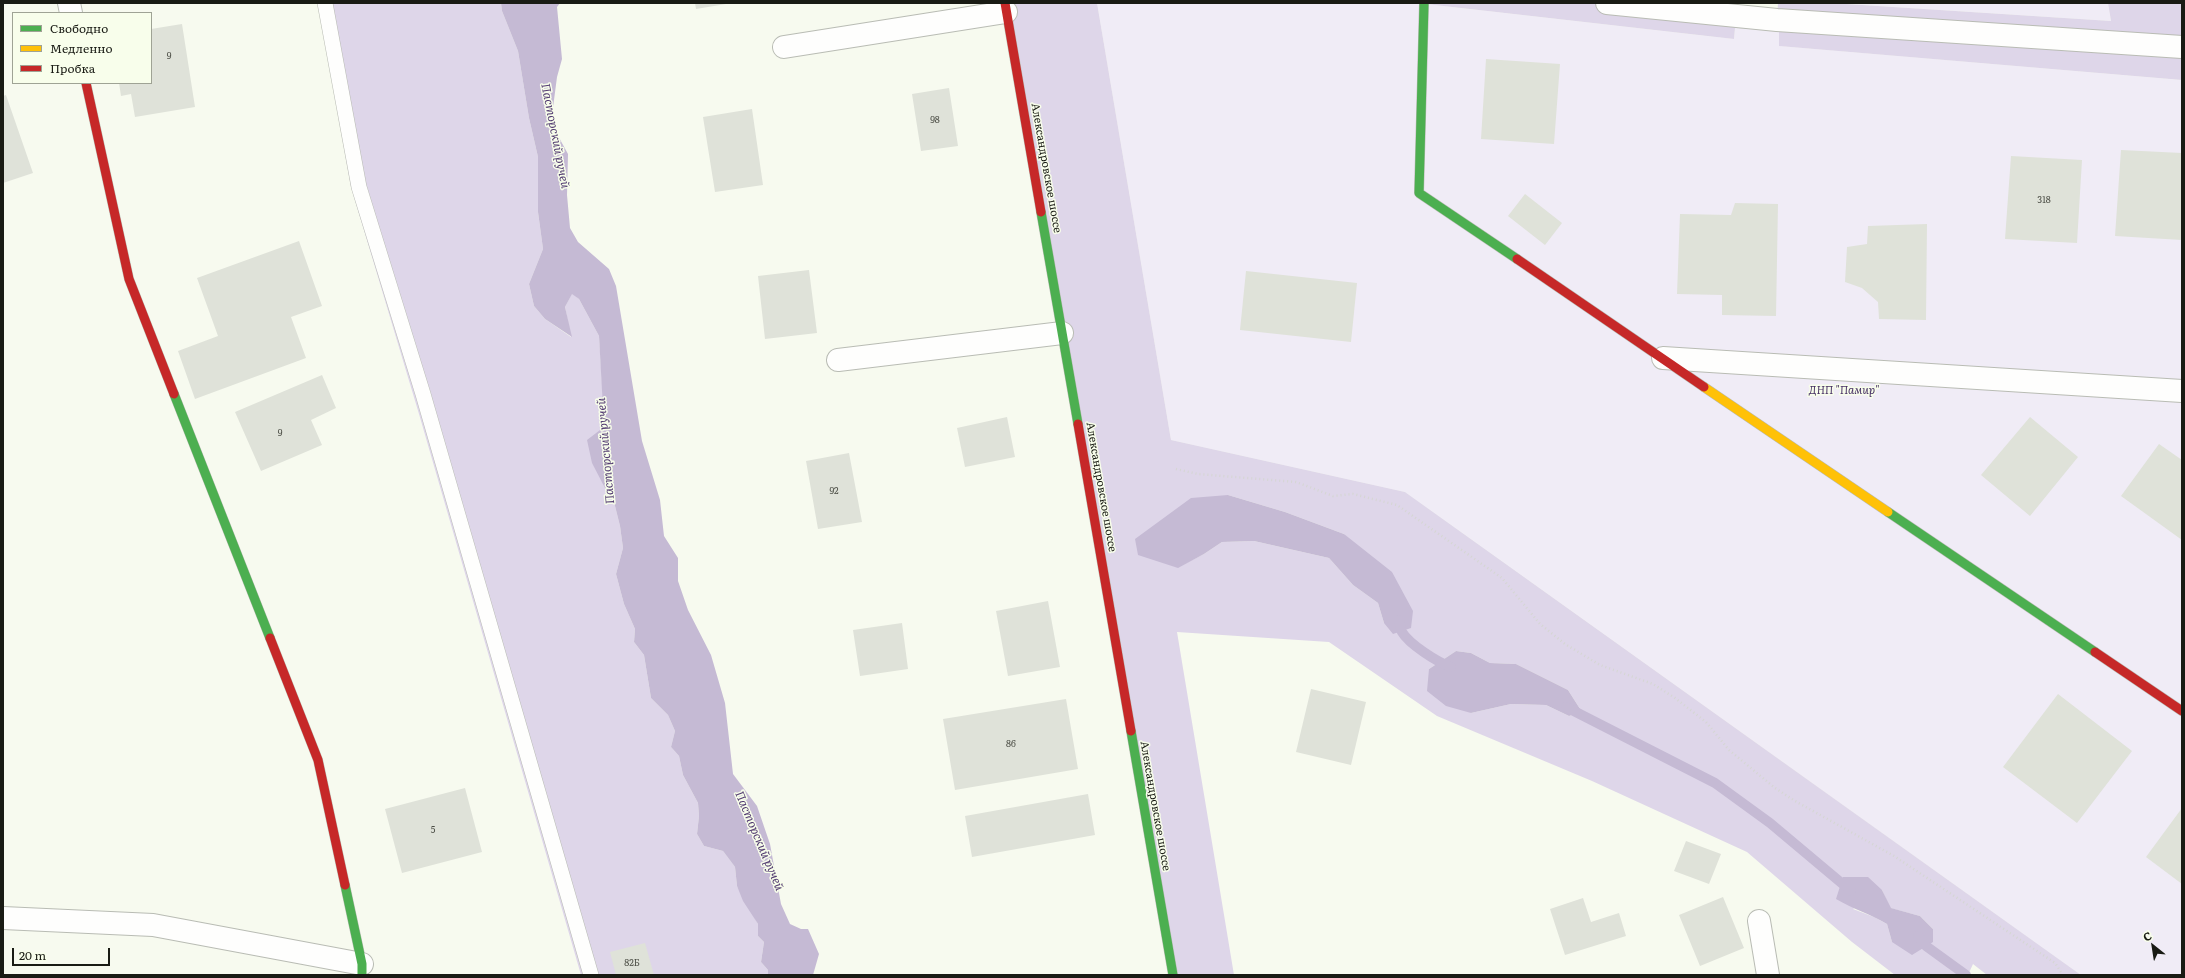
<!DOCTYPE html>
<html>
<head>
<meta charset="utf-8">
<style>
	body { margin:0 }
	#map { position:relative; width:2185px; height:978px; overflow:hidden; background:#f7faef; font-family:Literata,serif }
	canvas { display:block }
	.frame { position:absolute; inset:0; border:4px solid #191b14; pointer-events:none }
	.legend { position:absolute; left:12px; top:12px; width:140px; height:72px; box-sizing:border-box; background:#f8feeb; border:1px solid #9fa395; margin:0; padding:5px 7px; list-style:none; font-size:12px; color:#191b14 }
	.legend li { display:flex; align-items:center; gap:8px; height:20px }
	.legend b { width:20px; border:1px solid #9fa395 }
	.north { position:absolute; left:2133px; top:926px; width:40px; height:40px; -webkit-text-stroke:3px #f8feeb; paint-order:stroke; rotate:330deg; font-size:11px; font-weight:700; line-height:16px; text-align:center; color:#191b14 }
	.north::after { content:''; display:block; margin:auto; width:14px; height:18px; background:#191b14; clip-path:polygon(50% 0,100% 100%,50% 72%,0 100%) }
	.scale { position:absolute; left:12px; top:948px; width:98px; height:18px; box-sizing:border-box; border:2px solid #191b14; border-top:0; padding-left:5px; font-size:12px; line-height:14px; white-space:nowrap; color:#191b14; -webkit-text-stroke:3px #f8feeb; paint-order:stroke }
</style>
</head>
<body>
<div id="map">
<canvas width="2185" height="978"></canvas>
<div class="frame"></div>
<ul class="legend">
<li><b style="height:5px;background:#4caf50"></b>Свободно</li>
<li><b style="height:5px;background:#ffc107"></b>Медленно</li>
<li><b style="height:5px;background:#c62828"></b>Пробка</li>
</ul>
<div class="north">С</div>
<div class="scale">20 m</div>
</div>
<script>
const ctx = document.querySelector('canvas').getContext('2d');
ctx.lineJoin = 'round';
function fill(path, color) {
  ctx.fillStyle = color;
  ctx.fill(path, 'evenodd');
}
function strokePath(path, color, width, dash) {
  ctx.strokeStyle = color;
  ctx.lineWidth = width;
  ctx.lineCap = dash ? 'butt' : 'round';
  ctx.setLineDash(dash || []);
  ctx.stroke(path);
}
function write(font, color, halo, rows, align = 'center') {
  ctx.font = font + ' Literata,serif';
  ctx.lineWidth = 3;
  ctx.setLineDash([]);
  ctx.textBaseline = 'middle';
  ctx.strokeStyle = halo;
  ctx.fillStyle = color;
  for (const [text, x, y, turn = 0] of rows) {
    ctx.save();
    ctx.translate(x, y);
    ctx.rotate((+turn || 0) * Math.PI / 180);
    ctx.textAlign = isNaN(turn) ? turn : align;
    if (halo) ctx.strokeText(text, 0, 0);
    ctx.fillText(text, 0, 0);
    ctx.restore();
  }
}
fill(new Path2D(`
	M 1097,3 L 1417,3 L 1734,39 L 1735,28 L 1779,31 L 1780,46 L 2182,80 L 2182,975 L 2081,975 L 1405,492 L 1171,440 Z
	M 1831,3 L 2108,3 L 2111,21 Z`), '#f0ecf6');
fill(new Path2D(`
	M 318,3 L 501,3 L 502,11 L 518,51 L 529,118 L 538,157 L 538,212 L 543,249 L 529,284 L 534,306 L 545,319 L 571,337 L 565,307 L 572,293 L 579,299 L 599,336 L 603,398 L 605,488 L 612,494 L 620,526 L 623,548 L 616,574 L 624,604 L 635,629 L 634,642 L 644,655 L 651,698 L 668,715 L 675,731 L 671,747 L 679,756 L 683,775 L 698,803 L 699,816 L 697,834 L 704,846 L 723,851 L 735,867 L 737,886 L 758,924 L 758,936 L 764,942 L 761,962 L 768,970 L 768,975 L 581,975 L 419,414 L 351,187 Z
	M 1005,3 L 1097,3 L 1171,440 L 1405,492 L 2081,975 L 1987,975 L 1973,964 L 1968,975 L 1895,975 L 1852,942 L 1747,852 L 1592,781 L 1437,716 L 1329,642 L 1177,632 L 1234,975 L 1174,975 ZM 1228,495 L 1285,512 L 1344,534 L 1411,628 L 1384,623 L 1378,603 L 1353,585 L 1329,558 L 1254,541 L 1222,542 L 1204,554 L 1178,567 ZM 1456,651 L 1471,653 L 1490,663 L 1516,664 L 1568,690 L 1582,712 L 1569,716 L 1546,705 L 1511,704 L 1471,713 L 1429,669 ZM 1882,890 L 1890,908 L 1920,916 L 1933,929 L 1892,942 L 1887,924 L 1874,917 L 1853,909 Z
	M 1417,3 L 1607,3 L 1777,20 L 1778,3 L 1831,3 L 2111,21 L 2108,3 L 2182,3 L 2182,80 L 1779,46 L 1779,31 L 1735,28 L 1734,39 Z`), '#ded6e9');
fill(new Path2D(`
	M 501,3 L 560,3 L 557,7 L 562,59 L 557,77 L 551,123 L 568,154 L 567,195 L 570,228 L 578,242 L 609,269 L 616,286 L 642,441 L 660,500 L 664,536 L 678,558 L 678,581 L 688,610 L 711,655 L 725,703 L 733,774 L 757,806 L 770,844 L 781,904 L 790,924 L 801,929 L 808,929 L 819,954 L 813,975 L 768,975 L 768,970 L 761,962 L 764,942 L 758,936 L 758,924 L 743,901 L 737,886 L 735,867 L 723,851 L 704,846 L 697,834 L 699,816 L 698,803 L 683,775 L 679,756 L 671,747 L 675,731 L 668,715 L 651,698 L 644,655 L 634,642 L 635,629 L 624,604 L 616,574 L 623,548 L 620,526 L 612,494 L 605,488 L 592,463 L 587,440 L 604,427 L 599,336 L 579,299 L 572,294 L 565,307 L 572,337 L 545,319 L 534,306 L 529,284 L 543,249 L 538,212 L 538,157 L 529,118 L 518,51 L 502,11 Z
	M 1228,495 L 1285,512 L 1344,534 L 1392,572 L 1413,611 L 1411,628 L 1393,634 L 1384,623 L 1378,603 L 1353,585 L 1329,558 L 1254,541 L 1222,542 L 1204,554 L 1178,568 L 1138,555 L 1135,539 L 1191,498 Z
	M 1456,651 L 1471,653 L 1490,663 L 1516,664 L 1568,690 L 1582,712 L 1569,716 L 1546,705 L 1511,704 L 1471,713 L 1446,706 L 1427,691 L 1429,669 Z
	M 1843,877 L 1868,877 L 1882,890 L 1891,908 L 1920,916 L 1933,929 L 1933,942 L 1912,955 L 1892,942 L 1887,924 C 1870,914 1853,909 1836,899 Z`), '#c5bad4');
strokePath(new Path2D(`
	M 1399,620 C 1400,623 1400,629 1402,632 C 1409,644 1437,662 1451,667
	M 1566,707 L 1715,783 L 1770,823 L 1851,891
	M 1918,936 L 1926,946 L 1966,975`), '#c5bad4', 10);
fill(new Path2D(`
	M 695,3 L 726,3 L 726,4 L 696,9 Z
	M 182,24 L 195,107 L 135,117 L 131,94 L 121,96 L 119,83 L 151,83 L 151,29 Z
	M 1486,59 L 1560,64 L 1554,144 L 1481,139 Z
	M 949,88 L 958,146 L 921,151 L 912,94 Z
	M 6,95 L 33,173 L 3,183 L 3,96 Z
	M 752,109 L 763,185 L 715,192 L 703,117 Z
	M 2121,150 L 2182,153 L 2182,240 L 2115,236 Z
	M 2011,156 L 2082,160 L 2077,243 L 2005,239 Z
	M 1525,194 L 1562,223 L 1545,245 L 1508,216 Z
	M 1735,203 L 1778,204 L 1776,316 L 1722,315 L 1722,295 L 1677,294 L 1680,214 L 1731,215 Z
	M 1927,224 L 1926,320 L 1879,319 L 1878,302 L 1862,288 L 1845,282 L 1847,247 L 1867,244 L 1868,226 Z
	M 299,241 L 322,306 L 291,317 L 306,358 L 195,399 L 178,351 L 218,336 L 197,278 Z
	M 809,270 L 817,333 L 765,339 L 758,276 Z
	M 1246,271 L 1357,283 L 1351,342 L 1240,330 Z
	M 322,375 L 336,408 L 311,420 L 322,445 L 261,471 L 235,412 Z
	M 1007,417 L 1015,457 L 965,467 L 957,428 Z
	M 2030,417 L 2078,457 L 2030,516 L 1981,475 Z
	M 2159,444 L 2182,460 L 2182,540 L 2121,496 Z
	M 849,453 L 862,522 L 818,529 L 806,461 Z
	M 1048,601 L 1060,667 L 1008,676 L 996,611 Z
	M 902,623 L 908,669 L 860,676 L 853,630 Z
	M 1311,689 L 1366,702 L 1351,765 L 1296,752 Z
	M 2058,694 L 2132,751 L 2077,823 L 2003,767 Z
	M 1066,699 L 1078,769 L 955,790 L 943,719 Z
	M 465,788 L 482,852 L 402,873 L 385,809 Z
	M 1088,794 L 1095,835 L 972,857 L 965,816 Z
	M 2182,808 L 2182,884 L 2146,857 Z
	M 1686,841 L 1721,854 L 1709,884 L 1674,871 Z
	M 1723,897 L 1744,948 L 1700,966 L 1679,915 Z
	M 1583,898 L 1591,922 L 1619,913 L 1626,936 L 1565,955 L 1550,909 Z
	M 645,943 L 654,975 L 616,975 L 610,952 Z`), '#dfe2d9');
const lane = new Path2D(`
	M 325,3 L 359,187 L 423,394 L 591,975`);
const street = new Path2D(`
	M 69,3 L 71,13
	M 1607,3 L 1777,20 L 2182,47
	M 784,47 L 1006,12
	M 1663,358 L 2182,391
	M 838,360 L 1062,333
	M 3,918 L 153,925 L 362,964
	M 1759,921 L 1768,975`);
const fast = new Path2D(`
	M 1424,3 L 1419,193 L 1517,259
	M 1041,212 L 1078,424
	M 174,394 L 270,638
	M 1888,512 L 2095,652
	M 1131,731 L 1173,975
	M 345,885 L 362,964 L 362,975`);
const slow = new Path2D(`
	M 1704,387 L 1888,512`);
const jam = new Path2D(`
	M 1005,3 L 1041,212
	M 86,83 L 129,279 L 174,394
	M 1517,259 L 1704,387
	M 1078,424 L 1131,731
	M 270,638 L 318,760 L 345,885
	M 2095,652 L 2182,711`);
strokePath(lane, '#b9bcb4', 16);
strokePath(street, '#b9bcb4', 24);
strokePath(fast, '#b9bcb4', 10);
strokePath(slow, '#b9bcb4', 10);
strokePath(jam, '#b9bcb4', 10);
strokePath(new Path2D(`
	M 1176,469 L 1198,474 L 1296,482 L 1333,496 L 1353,494 L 1397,505 L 1502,578 L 1540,624 L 1565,644 L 1600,665 L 1653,684 L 1675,698 L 1706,722 L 1729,750 L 1775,788 L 1795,801 L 1894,856 L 2055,963 L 2063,975`), '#d5d6d3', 2.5, [1, 3]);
strokePath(lane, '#fefefd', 15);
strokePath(street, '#fefefd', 22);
strokePath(fast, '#4caf50', 9);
strokePath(slow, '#ffc107', 9);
strokePath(jam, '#c62828', 9);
write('9px', '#4c4e46', null, [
	["9",169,56],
	["98",935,120],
	["318",2044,200],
	["9",280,433],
	["92",834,491],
	["86",1011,744],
	["5",433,830],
	["82Б",632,963]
]);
write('11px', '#191b14', '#f8feeb', [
	["Александровское шоссе",1046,168,80],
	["Александровское шоссе",1101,487,80],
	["Александровское шоссе",1155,806,80]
]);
write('italic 11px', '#462f64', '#f8feeb', [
	["ДНП \"Памир\"",1844,391]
]);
write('italic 12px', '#523b71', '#f8feeb', [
	["Пасторский ручей",555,136,79],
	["Пасторский ручей",606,451,-95],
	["Пасторский ручей",759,841,67]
]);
</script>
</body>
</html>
